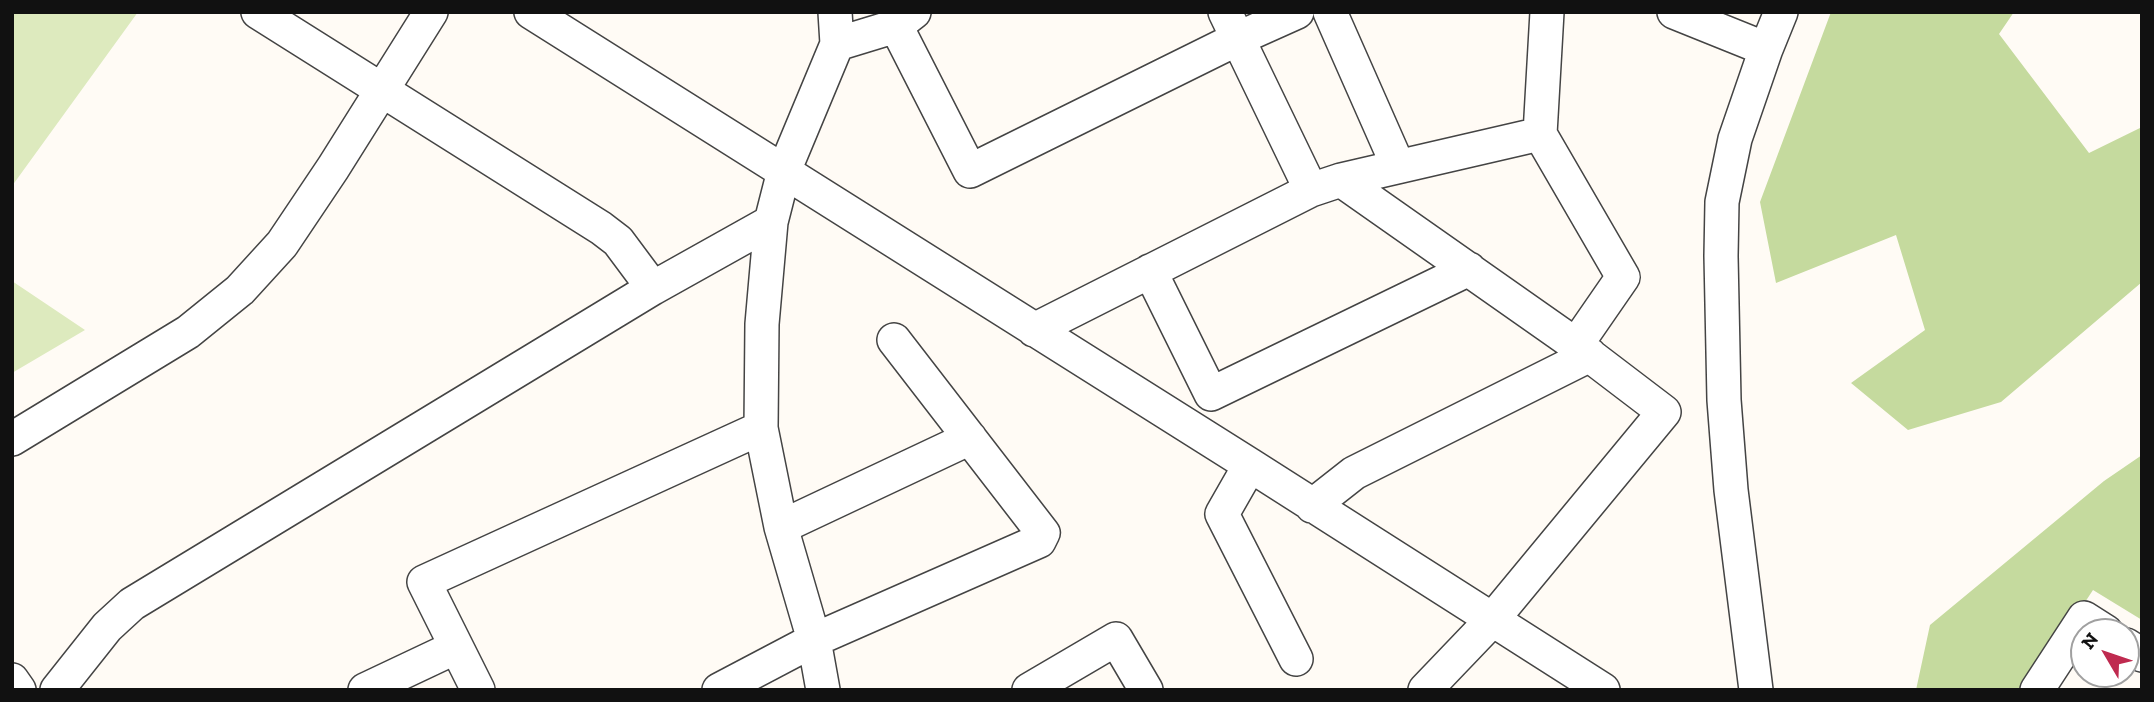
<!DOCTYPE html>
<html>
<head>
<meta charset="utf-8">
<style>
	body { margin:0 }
	#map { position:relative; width:2154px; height:702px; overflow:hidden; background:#fffbf5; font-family:"Zilla Slab",serif }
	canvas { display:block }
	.frame { position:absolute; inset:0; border:14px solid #111; pointer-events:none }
	.north { position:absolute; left:2070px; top:618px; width:70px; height:70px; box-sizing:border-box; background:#fff; border:2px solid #a0a0a0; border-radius:50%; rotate:309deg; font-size:19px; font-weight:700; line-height:28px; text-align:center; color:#111 }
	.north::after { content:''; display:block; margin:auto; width:24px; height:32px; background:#bf2a4f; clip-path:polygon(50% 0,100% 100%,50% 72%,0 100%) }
</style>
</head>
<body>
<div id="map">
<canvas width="2154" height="702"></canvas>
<div class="frame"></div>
<div class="north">N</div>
</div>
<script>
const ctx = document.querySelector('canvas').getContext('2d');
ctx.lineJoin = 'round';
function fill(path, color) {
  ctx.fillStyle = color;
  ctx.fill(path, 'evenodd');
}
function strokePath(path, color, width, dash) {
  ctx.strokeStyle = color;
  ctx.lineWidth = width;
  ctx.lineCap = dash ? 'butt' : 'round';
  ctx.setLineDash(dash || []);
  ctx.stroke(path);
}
fill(new Path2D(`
	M 12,12 L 138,12 L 12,186 Z
	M 12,281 L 85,330 L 12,373 Z`), '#ddeabe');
fill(new Path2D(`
	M 1831,12 L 2014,12 L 1999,34 L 2089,153 L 2142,127 L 2142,282 L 2001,402 L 1908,430 L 1851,383 L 1925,330 L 1896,235 L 1776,283 L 1760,202 Z
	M 2142,455 L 2142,620 L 2093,590 L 2027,690 L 1916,690 L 1930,625 L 2104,481 Z`), '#c5da9e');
const minor = new Path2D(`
	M 258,12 L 601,228 L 618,241 L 653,288
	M 531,12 L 1250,465 L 1603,690
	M 835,12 L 837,44
	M 1225,12 L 1311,190
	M 1330,12 L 1398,166
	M 1547,12 L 1540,134 L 1623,277 L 1576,345
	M 1674,12 L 1766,49
	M 896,26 L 970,171 L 1239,38 L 1297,12
	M 1341,180 L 1540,134
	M 1150,271 L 1211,394 L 1469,269
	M 1034,330 L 1311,190 L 1341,180 L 1576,345 L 1664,412 L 1492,620 L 1425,690
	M 12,439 L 188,332 L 240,290 L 282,244 L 333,168 L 431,12
	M 1250,465 L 1222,514 L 1296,659
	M 1312,506 L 1354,473 L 1590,355
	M 781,527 L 970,438
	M 2126,645 L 2142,655
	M 12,680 L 19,690
	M 57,690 L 107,627 L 132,604 L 653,288 L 771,222
	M 365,690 L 456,647
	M 478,690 L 424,582 L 761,428
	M 719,690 L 814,640 L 1039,541 L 1043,533 L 894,340
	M 823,690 L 814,640 L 781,527 L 761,428 L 762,324 L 771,222 L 784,171 L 837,44 L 896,26 L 914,12
	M 1029,690 L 1116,639 L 1146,690
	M 1756,690 L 1731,490 L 1724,400 L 1721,256 L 1722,202 L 1735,139 L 1766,49 L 1781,12
	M 2037,690 L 2084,618 L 2106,632`);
strokePath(minor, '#444', 36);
strokePath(minor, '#fff', 33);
</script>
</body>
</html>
